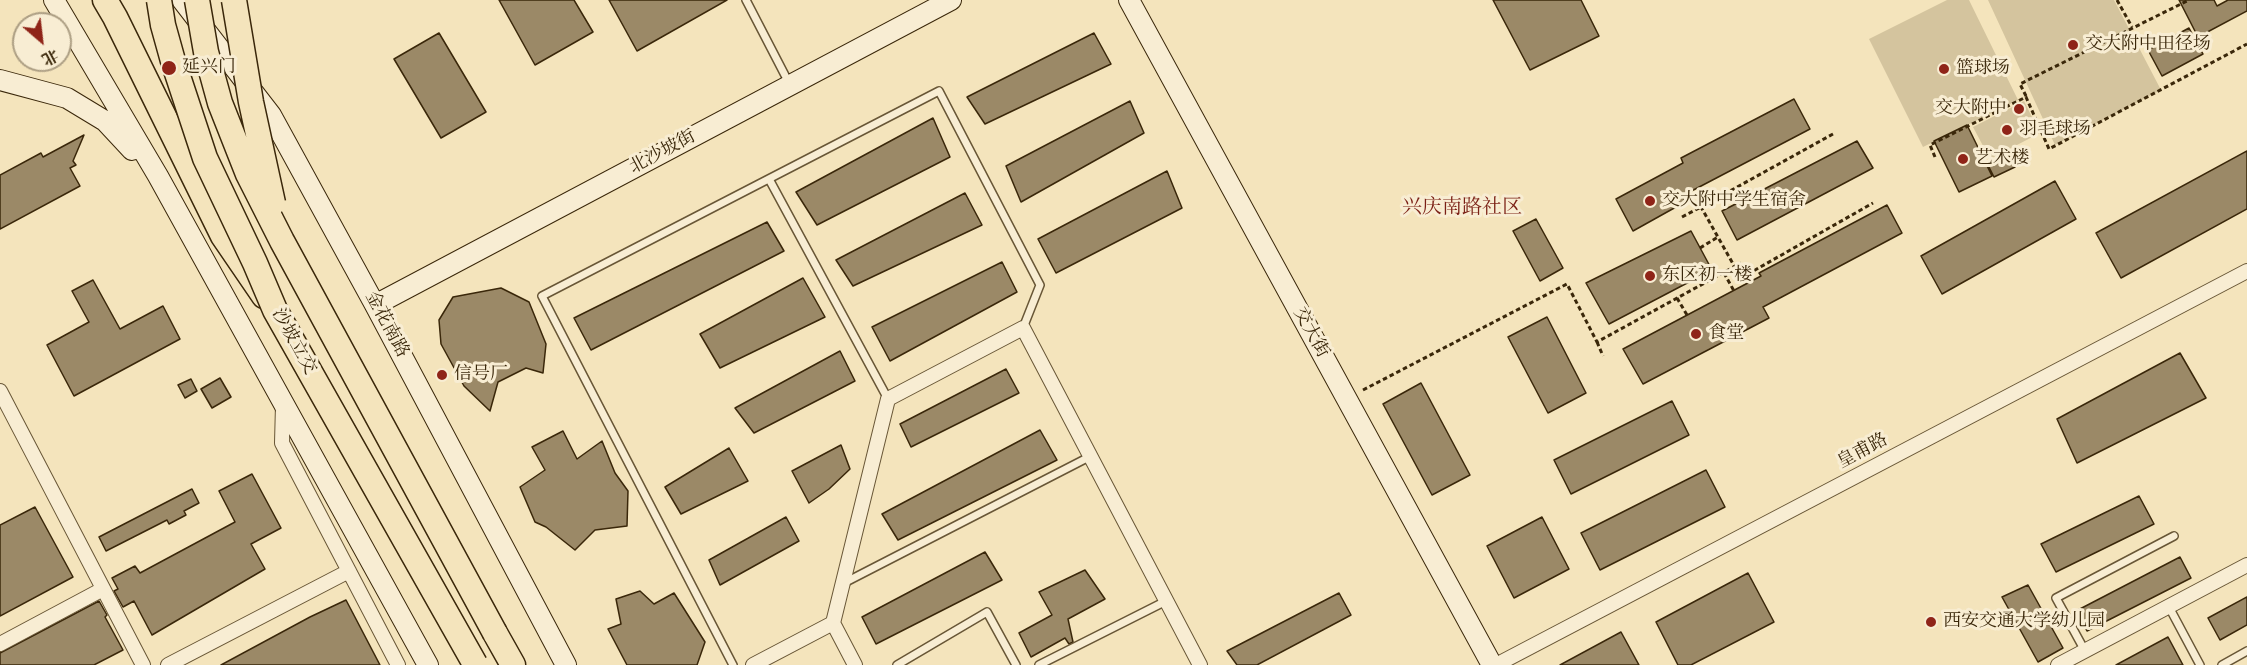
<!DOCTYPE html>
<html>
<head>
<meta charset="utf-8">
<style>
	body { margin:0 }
	#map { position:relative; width:2247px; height:665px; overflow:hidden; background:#f4e4bc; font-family:"IM FELL English","Noto Serif SC",serif }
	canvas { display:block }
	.north { position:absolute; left:12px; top:12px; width:60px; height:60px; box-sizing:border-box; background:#f8edd3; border:2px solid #ac9e83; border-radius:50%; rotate:152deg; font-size:16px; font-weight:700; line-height:24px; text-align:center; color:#3a270a }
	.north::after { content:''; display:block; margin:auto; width:21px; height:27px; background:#8f2418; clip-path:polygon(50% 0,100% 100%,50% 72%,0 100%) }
</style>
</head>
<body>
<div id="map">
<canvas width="2247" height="665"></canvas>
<div class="north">北</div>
</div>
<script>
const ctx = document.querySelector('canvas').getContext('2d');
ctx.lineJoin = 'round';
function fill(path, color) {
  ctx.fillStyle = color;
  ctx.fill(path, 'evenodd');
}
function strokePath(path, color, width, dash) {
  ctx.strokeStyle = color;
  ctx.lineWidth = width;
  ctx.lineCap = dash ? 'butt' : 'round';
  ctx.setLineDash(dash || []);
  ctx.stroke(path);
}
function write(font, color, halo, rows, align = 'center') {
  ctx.font = font + ' "IM FELL English","Noto Serif SC",serif';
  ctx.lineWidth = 6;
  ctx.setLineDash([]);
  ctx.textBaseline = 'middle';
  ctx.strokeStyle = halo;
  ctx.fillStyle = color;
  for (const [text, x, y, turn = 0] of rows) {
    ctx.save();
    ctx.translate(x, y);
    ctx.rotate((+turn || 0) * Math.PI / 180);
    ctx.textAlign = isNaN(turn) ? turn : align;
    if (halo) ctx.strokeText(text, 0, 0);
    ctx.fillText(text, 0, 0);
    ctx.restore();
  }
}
fill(new Path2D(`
	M 1947,0 L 1969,0 L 2018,100 L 1923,147 L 1869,39 Z
	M 1988,0 L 2114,0 L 2161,90 L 2055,145 Z
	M 2024,101 L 2040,133 L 1990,159 L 1973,127 Z`), '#d4c49e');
const building = new Path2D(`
	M 499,0 L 574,0 L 593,32 L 535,65 Z
	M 609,0 L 727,0 L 637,51 Z
	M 1493,0 L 1581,0 L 1599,36 L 1530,70 Z
	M 2179,0 L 2214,0 L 2217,6 L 2228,0 L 2247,0 L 2247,11 L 2198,37 Z
	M 2189,28 L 2203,54 L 2162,76 L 2148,50 Z
	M 439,33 L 486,112 L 441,138 L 394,59 Z
	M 1094,33 L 1111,64 L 985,124 L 967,97 Z
	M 1794,99 L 1810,129 L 1682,196 L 1685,202 L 1633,231 L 1616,199 L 1683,163 L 1681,158 Z
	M 1130,101 L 1144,133 L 1021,202 L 1006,166 Z
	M 933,118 L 950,157 L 817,225 L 796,192 Z
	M 1967,125 L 1992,176 L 1959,192 L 1934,141 Z
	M 84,135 L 73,161 L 76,165 L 70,168 L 80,186 L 0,229 L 0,175 L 41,153 L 43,157 Z
	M 1857,141 L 1873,168 L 1737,240 L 1722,211 Z
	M 2247,151 L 2247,209 L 2121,278 L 2096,233 Z
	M 2009,155 L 2015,167 L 1994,177 L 1988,165 Z
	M 1167,171 L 1182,208 L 1056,273 L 1038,239 Z
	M 2055,181 L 2076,219 L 1942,294 L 1921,256 Z
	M 965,193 L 982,225 L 853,286 L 836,260 Z
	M 1887,205 L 1902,233 L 1763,307 L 1769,318 L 1643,384 L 1623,349 L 1761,276 L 1759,273 Z
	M 1536,219 L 1563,268 L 1540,281 L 1513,231 Z
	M 767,222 L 784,251 L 591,350 L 574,318 Z
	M 1691,231 L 1712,270 L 1609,324 L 1586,283 Z
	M 1002,262 L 1017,292 L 890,361 L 872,327 Z
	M 803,278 L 825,317 L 720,368 L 700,334 Z
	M 93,280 L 120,329 L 163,306 L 180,339 L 74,396 L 47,345 L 89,322 L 72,291 Z
	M 501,288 L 529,302 L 546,344 L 543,373 L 526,368 L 498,382 L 490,411 L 464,386 L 441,344 L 439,320 L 453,297 Z
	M 1547,317 L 1586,393 L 1548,413 L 1508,337 Z
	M 840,351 L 855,381 L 754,433 L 735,408 Z
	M 2180,353 L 2206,398 L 2077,463 L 2057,419 Z
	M 1006,369 L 1019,393 L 911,447 L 900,424 Z
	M 220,378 L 231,397 L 212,408 L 201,389 Z
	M 191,379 L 197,391 L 185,398 L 178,385 Z
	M 1421,383 L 1470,475 L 1432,495 L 1383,404 Z
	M 1672,401 L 1689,435 L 1571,494 L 1554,460 Z
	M 1040,430 L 1057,460 L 898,540 L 882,514 Z
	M 563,431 L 577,459 L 602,441 L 615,473 L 628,491 L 627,526 L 595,530 L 575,550 L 546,527 L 535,522 L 520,487 L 545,470 L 532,447 Z
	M 841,445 L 850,469 L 829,489 L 809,503 L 792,471 Z
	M 729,448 L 748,481 L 681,514 L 665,487 Z
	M 1706,470 L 1725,507 L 1600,570 L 1581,533 Z
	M 252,474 L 281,528 L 251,544 L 265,569 L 152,635 L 134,601 L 123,607 L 114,591 L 118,589 L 112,578 L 135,566 L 140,573 L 235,522 L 219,491 Z
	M 192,489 L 199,503 L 184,511 L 186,515 L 169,524 L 167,520 L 106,551 L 99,537 Z
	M 2139,496 L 2154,524 L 2056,572 L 2041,544 Z
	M 35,507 L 73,577 L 0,616 L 0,525 Z
	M 786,517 L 799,541 L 720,585 L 709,560 Z
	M 1542,517 L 1569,569 L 1514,598 L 1487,546 Z
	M 985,552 L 1002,580 L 876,644 L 862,617 Z
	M 2180,557 L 2191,578 L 2087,631 L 2076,611 Z
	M 1085,570 L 1105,599 L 1068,619 L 1073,642 L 1069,644 L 1065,638 L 1031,657 L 1019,633 L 1052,615 L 1039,592 Z
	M 1748,573 L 1774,622 L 1691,665 L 1678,665 L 1656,622 Z
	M 2028,585 L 2063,648 L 2038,662 L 2002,597 Z
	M 640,591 L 654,604 L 674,593 L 705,642 L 697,665 L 627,665 L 608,629 L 621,624 L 616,599 Z
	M 1339,593 L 1351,615 L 1257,665 L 1237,665 L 1227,651 Z
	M 2247,597 L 2247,625 L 2220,640 L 2208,618 Z
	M 346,600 L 380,665 L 221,665 L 310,617 Z
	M 99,601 L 107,615 L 105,617 L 123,650 L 94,665 L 0,665 L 0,653 Z
	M 1621,632 L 1639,665 L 1560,665 Z
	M 2168,637 L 2183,665 L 2116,665 Z`);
fill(building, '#9b8967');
strokePath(building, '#3a270a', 1.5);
const lane = new Path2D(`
	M 746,0 L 789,83
	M 769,179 L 888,399
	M 842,584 L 1091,456
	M 2169,607 L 2200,665
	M 2085,651 L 2056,598 L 2174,536
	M 733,665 L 542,296 L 939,91 L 1040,285 L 1023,328
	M 897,665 L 987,612 L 1016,665
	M 1039,665 L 1166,601
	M 2222,665 L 2247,651`);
const street = new Path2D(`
	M 0,391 L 143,665
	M 283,405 L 282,443 L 398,665
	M 833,623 L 888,399 L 1023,328 L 1200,665
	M 0,644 L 103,589
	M 168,665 L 349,571
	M 753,665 L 833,623 L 855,665
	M 1496,665 L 2247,271
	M 2058,665 L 2247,565`);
const secondary = new Path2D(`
	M 54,0 L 158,176 L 428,665
	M 182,0 L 271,115 L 375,305 L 566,665
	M 1129,0 L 1492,665
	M 0,80 L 67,98 L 105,121 L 132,150
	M 375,305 L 951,0`);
const highway = new Path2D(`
	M 105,0 L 115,17 L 223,236 L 264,296
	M 495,633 L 513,665`);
strokePath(lane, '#685636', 10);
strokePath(street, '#685636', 16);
strokePath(secondary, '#3a270a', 22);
strokePath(highway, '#3a270a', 27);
strokePath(new Path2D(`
	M 2117,0 L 2132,27
	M 2026,96 L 2020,84 L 2189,0
	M 1833,134 L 1701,207 L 1741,278 L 1873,203
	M 1935,157 L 1930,145 L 2026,97 L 2049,149 L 2247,44
	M 1682,217 L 1701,207
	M 1700,248 L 1718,237
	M 1724,273 L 1734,291
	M 1677,298 L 1687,315
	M 1597,342 L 1603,356
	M 1363,390 L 1567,284 L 1597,342 L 1741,263`), '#3a270a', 3, [4.5, 3]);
strokePath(lane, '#f8edd3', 7);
strokePath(street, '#f8edd3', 14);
strokePath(secondary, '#f8edd3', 20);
strokePath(highway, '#f4e4bc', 24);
const highwayBridge = new Path2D(`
	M 159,0 L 163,25 L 173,61 L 205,158 L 255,263 L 275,310 L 475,664
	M 197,0 L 206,52 L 220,103 L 248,174 L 282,241 L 495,633
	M 234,0 L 251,102 L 273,203`);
strokePath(highwayBridge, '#3a270a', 27, []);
strokePath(highwayBridge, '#f4e4bc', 24);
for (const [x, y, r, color] of [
	[2073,45,6,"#8f2418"],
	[169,68,8,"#8f2418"],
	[1944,69,6,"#8f2418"],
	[2019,109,6,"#8f2418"],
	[2007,130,6,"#8f2418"],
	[1963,159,6,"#8f2418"],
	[1650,201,6,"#8f2418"],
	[1650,276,6,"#8f2418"],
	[1696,334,6,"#8f2418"],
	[442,375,6,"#8f2418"],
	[1931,622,6,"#8f2418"]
]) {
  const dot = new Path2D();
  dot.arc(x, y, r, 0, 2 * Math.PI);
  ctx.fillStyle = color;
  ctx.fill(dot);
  strokePath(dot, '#f8edd3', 2);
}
write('18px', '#3a270a', '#f8edd3', [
	["交大附中田径场",2085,45],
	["延兴门",182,68],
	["篮球场",1956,69],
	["交大附中",2007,109,"right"],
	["羽毛球场",2019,130],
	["艺术楼",1975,159],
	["交大附中学生宿舍",1662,201],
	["东区初一楼",1662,276],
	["食堂",1708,334],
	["信号厂",454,375],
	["西安交通大学幼儿园",1943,622]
], 'left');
write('18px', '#3a270a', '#f8edd3', [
	["北沙坡街",663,153,-28],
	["金花南路",386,325,62],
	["交大街",1310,333,61],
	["沙坡立交",293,342,61],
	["皇甫路",1863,452,-28]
]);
write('20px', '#7a1f14', '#f8edd3', [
	["兴庆南路社区",1462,209]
]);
</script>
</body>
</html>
